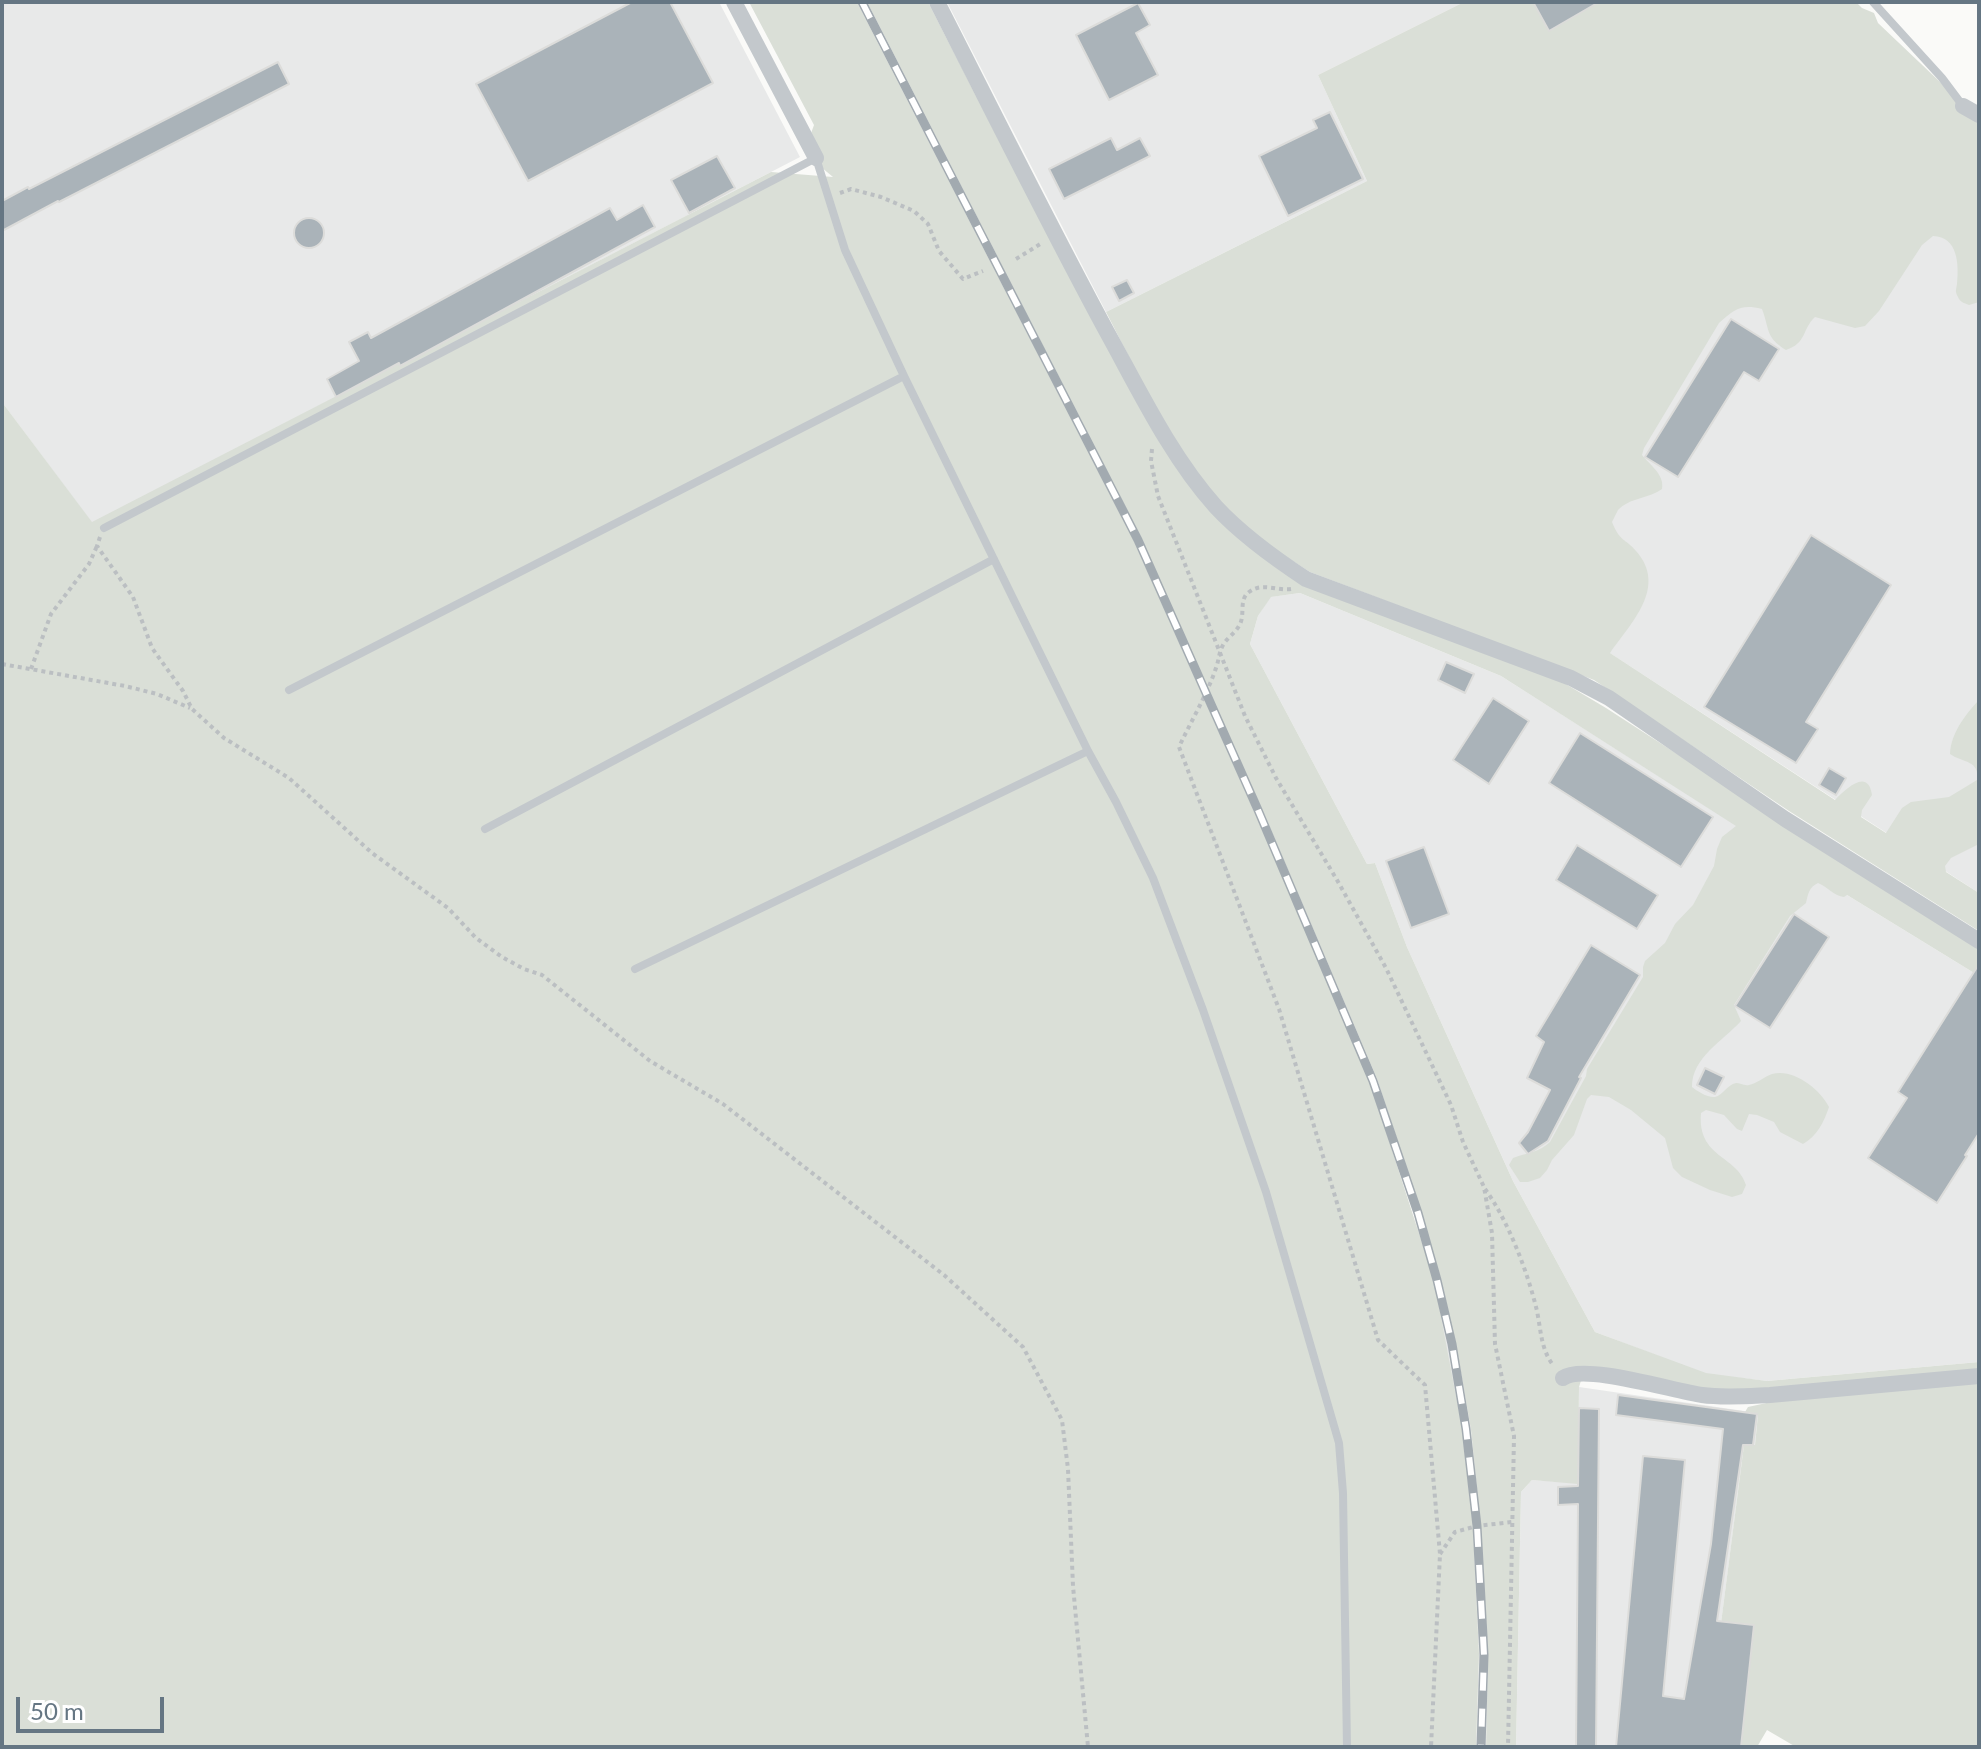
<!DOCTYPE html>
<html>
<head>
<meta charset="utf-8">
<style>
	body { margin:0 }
	#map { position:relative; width:1981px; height:1749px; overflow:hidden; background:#fafaf8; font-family:Lato,sans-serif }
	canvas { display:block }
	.frame { position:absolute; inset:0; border:4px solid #657683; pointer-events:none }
	.scale { position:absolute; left:16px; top:1697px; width:148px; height:36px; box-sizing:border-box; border:4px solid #657683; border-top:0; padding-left:10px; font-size:24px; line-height:28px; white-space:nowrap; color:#657683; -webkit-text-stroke:6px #fff; paint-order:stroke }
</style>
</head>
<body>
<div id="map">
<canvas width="1981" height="1749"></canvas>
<div class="frame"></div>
<div class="scale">50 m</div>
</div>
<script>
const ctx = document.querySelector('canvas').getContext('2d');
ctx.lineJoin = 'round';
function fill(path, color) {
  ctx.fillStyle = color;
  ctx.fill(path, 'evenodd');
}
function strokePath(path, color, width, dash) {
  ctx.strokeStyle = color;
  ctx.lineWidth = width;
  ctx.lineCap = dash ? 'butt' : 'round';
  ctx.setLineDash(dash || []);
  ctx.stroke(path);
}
fill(new Path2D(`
	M 2,2 L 719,2 L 800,157 L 92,523 L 2,402 Z
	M 857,2 L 867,2 L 1142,539 L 1208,692 L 1262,809 L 1377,1079 L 1422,1214 L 1441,1279 L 1456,1344 L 1471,1430 L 1481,1528 L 1488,1656 L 1486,1747 L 1476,1747 L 1479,1654 L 1473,1528 L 1414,1214 L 1370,1082 L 1254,811 L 1134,541 Z
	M 947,2 L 1464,2 L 1318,75 L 1367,181 L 1106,312 Z
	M 1809,143 L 1979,235 L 1979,893 L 1519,594 Z
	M 1300,593 L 1501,676 L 1816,876 L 1979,976 L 1979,1362 L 1767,1381 L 1706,1374 L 1595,1332 L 1513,1181 L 1407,947 L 1375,863 L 1367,864 L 1250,644 L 1258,616 L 1270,597 Z
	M 1579,1387 L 1758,1413 L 1755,1446 L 1744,1446 L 1705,1747 L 1516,1747 L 1521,1492 L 1532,1480 L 1578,1483 Z`), '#e8e9e9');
fill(new Path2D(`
	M 749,2 L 857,2 L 1134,541 L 1254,811 L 1370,1082 L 1434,1280 L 1462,1428 L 1473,1528 L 1479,1654 L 1476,1747 L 2,1747 L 2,402 L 92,522 L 771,172 L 833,177 L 821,167 L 809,139 L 814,125 Z
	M 867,2 L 928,2 L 1046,232 L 1150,425 L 1277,566 L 1564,683 L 1606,708 L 1979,949 L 1979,976 L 1847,895 L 1844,897 C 1834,896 1828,887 1818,883 C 1809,887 1808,894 1806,903 L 1790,916 L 1734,1005 L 1741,1021 C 1723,1041 1692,1057 1692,1087 C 1697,1091 1708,1098 1715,1097 C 1723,1095 1727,1085 1736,1083 C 1740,1083 1744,1086 1749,1085 C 1756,1084 1764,1077 1772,1074 C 1793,1068 1820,1089 1829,1107 C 1824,1122 1817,1136 1803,1144 L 1780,1132 L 1774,1122 L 1757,1115 L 1749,1114 L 1742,1131 L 1737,1129 L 1724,1115 L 1706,1110 L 1701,1113 C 1697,1158 1737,1155 1746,1185 L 1742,1194 L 1732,1197 L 1710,1190 L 1682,1177 L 1673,1168 L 1665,1138 L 1631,1110 L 1609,1097 L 1591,1095 L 1587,1099 L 1574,1135 L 1552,1160 L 1547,1170 L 1540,1178 L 1528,1182 L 1520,1182 L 1509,1165 L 1513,1158 C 1526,1153 1540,1152 1550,1142 L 1586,1076 L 1587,1069 L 1643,977 L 1643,967 L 1645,961 L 1665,943 L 1675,924 L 1693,905 L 1714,866 L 1717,849 L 1722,837 L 1736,826 L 1501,676 L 1300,593 L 1271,597 L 1258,616 L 1250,644 L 1367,864 L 1375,863 L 1407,947 L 1513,1181 L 1595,1332 L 1706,1373 L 1767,1381 L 1979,1362 L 1979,1370 L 1741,1392 L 1705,1391 L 1585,1368 L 1579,1387 L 1578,1484 L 1532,1480 L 1521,1492 L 1516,1747 L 1486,1747 L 1488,1656 L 1481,1528 L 1471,1430 L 1456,1344 L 1441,1279 L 1422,1214 L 1377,1079 L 1262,809 L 1208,692 L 1142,539 Z
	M 1464,2 L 1856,2 L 1862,8 L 1874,13 L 1878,23 L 1979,119 L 1979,302 L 1969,305 C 1964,303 1960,302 1958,297 C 1955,292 1956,290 1957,284 C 1959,264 1958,237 1933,236 L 1922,245 L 1879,311 L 1865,326 L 1855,328 L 1815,317 C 1802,329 1807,343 1786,350 C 1765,337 1770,330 1762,309 C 1741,304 1735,309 1719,323 L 1644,448 L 1642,455 C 1650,465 1665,475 1662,489 C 1650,498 1629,498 1618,510 C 1618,510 1612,522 1612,522 C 1620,542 1625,538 1636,551 C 1668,587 1631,623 1610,653 L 1835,800 C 1845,790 1868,767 1872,795 L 1862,810 L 1861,817 L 1886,833 L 1902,808 L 1911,802 L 1949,797 L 1977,780 C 1980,760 1963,763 1950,754 C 1951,733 1965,715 1979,700 L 1979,844 L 1951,858 L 1945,866 L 1946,872 L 1979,893 L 1979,931 L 1789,811 L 1594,680 L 1310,572 C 1286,557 1261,541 1241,522 C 1179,465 1144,385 1106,312 L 1367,181 L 1318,75 Z
	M 1979,1382 L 1979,1747 L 1796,1747 L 1767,1730 L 1757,1747 L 1705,1747 L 1744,1445 L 1755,1445 L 1758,1414 L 1745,1412 L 1748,1407 L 1771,1402 Z`), '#dadfd7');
const building = new Path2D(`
	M 632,2 L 670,2 L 713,83 L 528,181 L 476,84 Z
	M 1533,2 L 1599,2 L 1549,31 Z
	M 1138,3 L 1150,25 L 1136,33 L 1158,75 L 1109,100 L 1076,35 Z
	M 278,62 L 289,84 L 59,202 L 58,201 L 2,231 L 2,201 L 28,187 L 29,189 Z
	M 1330,112 L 1363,179 L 1288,216 L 1259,156 L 1317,128 L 1313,120 Z
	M 1111,138 L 1117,150 L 1140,138 L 1150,156 L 1064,199 L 1049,169 Z
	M 717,156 L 735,188 L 689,213 L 671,180 Z
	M 643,205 L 655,227 L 400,366 L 399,363 L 336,397 L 327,379 L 359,361 L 349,342 L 368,332 L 371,338 L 610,208 L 617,220 Z
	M294 233a15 15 0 1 1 30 0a15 15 0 1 1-30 0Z
	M 1127,280 L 1134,293 L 1119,301 L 1112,287 Z
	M 1731,319 L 1779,349 L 1759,381 L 1744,372 L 1678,477 L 1645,457 Z
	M 1811,535 L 1891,585 L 1806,722 L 1818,729 L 1796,763 L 1704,707 Z
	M 1446,662 L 1474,674 L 1465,693 L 1438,680 Z
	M 1493,698 L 1529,721 L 1489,784 L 1453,760 Z
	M 1580,733 L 1713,817 L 1681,867 L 1549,783 Z
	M 1829,768 L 1846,778 L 1836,795 L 1819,785 Z
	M 1577,845 L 1658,895 L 1637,929 L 1556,880 Z
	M 1424,847 L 1449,914 L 1411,928 L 1386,861 Z
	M 1794,914 L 1829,937 L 1770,1028 L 1735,1006 Z
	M 1591,945 L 1640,975 L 1579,1077 L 1581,1078 L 1548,1141 L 1528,1154 L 1519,1143 L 1528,1132 L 1550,1090 L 1527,1078 L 1544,1042 L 1536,1036 Z
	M 1979,964 L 1979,1133 L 1965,1155 L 1967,1156 L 1937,1203 L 1868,1158 L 1907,1098 L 1898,1092 Z
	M 1705,1068 L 1724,1077 L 1715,1094 L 1697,1085 Z
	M 1618,1395 L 1757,1414 L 1753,1445 L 1743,1445 L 1717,1621 L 1754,1625 L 1741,1747 L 1616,1747 L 1643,1456 L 1685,1460 L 1663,1696 L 1684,1699 L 1711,1544 L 1723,1429 L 1616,1415 Z
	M 1579,1408 L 1599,1409 L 1596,1747 L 1576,1747 L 1578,1504 L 1558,1505 L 1558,1487 L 1578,1486 Z`);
fill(building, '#aab3b9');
strokePath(building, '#dcdcda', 2);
strokePath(new Path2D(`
	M 840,193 L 851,189 L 881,197 L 914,211 L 928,224 L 939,251 L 963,279 L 983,271
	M 1016,259 L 1042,243
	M 1152,449 L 1151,461 L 1158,496 L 1245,716 L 1276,778 L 1337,880 L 1386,968 L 1451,1105 L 1463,1142 L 1484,1187 L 1492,1233 L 1495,1344 L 1514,1436 L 1508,1747
	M 100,537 L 97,546 L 133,597 L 152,648 L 183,691 L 192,709 L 224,738 L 289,778 L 372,853 L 448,908 L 476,938 L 502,957 L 524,969 L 542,975 L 650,1061 L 723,1104 L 944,1275 L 1023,1347 L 1062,1420 L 1068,1469 L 1073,1586 L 1088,1747
	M 1291,589 C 1277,591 1262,582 1249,592 C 1238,600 1246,615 1239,626 C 1235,633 1227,638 1223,645 C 1219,652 1219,660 1216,668 C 1207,695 1191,721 1179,747 L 1279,1009 L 1378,1340 L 1425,1385 L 1440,1554 L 1431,1747
	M 2,664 L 125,686 L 157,694 L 190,708
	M 31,669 L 51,614 L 89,564 L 97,546
	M 1485,1189 C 1508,1220 1528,1273 1537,1311 C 1541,1331 1541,1349 1553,1365
	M 1440,1554 L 1455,1532 L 1477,1526 L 1512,1522`), '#bbbfc2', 4, [4, 4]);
strokePath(new Path2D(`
	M 1873,2 L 1942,78 L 1963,106
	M 104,528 L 816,158 L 845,250 L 904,376 L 1088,751 L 1116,802 L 1153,878 L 1203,1010 L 1266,1192 L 1339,1443 L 1343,1493 L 1347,1747
	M 289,690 L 904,376
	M 485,829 L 994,559
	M 635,969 L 1088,751`), '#c3c8cc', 8);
strokePath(new Path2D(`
	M 734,2 L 816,158
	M 937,2 C 993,112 1048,223 1107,332 C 1139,390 1171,457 1216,507 C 1242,535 1274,558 1306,579 L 1571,678 L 1609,698 L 1785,819 L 1979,941
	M 1963,106 L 1979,115
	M 1563,1378 C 1584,1363 1673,1391 1702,1395 C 1724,1398 1748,1396 1770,1395 L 1979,1376`), '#c3c8cc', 16);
const rail = new Path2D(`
	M 862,2 L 1138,540 L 1258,810 L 1373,1081 L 1418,1213 L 1437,1280 L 1452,1344 L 1466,1429 L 1477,1526 L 1484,1655 L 1481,1747`);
strokePath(rail, '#a2aab0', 9);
strokePath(rail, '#fff', 6, [18]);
</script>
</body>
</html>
